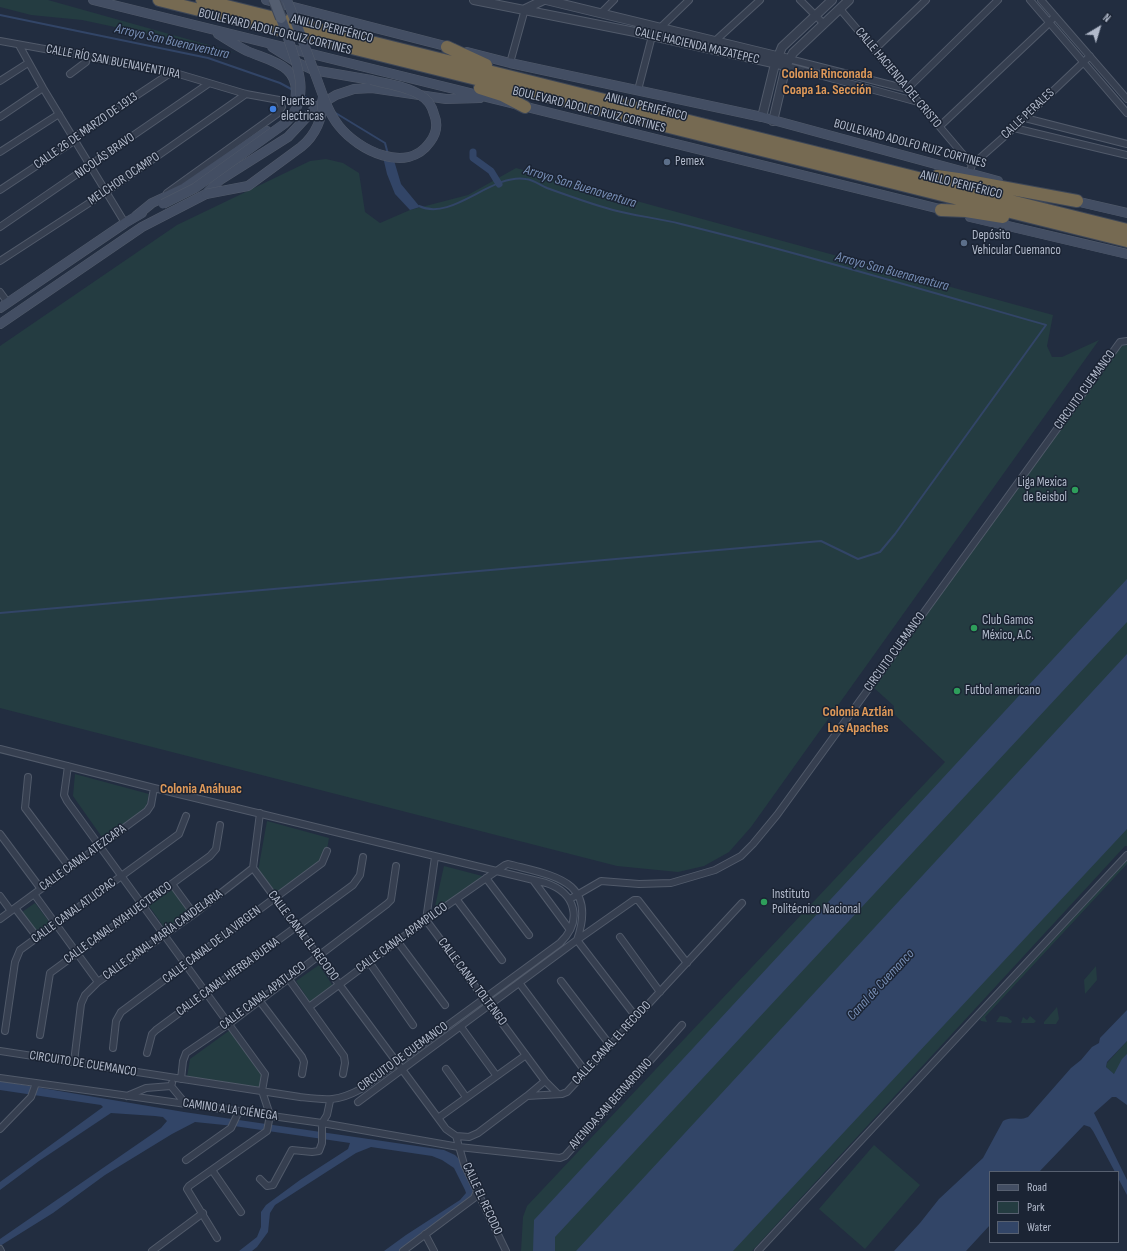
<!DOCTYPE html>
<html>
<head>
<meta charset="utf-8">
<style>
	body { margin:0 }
	#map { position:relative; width:1127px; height:1251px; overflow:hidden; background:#222d40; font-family:"Sofia Sans Condensed",sans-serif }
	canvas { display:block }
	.legend { position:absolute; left:989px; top:1171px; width:130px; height:72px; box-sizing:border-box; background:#1b2434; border:1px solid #576070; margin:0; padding:5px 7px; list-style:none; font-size:12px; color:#b2bacb }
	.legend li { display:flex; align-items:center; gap:8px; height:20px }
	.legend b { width:20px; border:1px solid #576070 }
	.north { position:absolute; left:1079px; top:8px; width:40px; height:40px; -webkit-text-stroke:3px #1b2434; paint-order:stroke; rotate:38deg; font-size:11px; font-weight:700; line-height:16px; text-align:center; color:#b2bacb }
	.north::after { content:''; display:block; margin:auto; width:14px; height:18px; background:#b2bacb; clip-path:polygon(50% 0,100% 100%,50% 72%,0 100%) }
</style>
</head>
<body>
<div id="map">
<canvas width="1127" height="1251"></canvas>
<ul class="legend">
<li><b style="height:5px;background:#434e63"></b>Road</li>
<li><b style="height:11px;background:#243c41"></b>Park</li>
<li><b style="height:11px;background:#324567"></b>Water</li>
</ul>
<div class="north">N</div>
</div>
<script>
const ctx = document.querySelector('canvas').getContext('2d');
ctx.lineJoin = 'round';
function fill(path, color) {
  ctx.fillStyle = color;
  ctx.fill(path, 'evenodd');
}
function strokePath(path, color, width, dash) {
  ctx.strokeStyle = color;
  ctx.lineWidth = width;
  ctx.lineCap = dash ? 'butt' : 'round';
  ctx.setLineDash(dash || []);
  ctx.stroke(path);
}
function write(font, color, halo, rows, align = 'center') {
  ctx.font = font + ' "Sofia Sans Condensed",sans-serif';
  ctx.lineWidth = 3;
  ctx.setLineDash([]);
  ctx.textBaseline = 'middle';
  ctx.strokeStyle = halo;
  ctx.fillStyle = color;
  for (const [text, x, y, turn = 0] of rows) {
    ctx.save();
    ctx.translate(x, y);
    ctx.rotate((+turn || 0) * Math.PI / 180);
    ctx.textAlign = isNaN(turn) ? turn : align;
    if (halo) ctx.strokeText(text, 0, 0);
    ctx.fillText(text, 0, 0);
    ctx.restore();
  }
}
fill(new Path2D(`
	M 0,0 L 48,0 L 237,53 L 82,20 L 31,15 L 0,7 Z
	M 326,159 L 343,163 L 359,173 L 365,212 L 380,223 L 410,210 L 468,195 L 516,168 L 1053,315 L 1047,346 L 1052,357 L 1062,357 L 1099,340 L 751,827 L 729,852 L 704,866 L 678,872 L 617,866 L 0,708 L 0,346 L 177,225 L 310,161 Z
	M 1127,345 L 1127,846 L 1125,846 L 752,1251 L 521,1251 L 523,1217 L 527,1206 L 945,762 L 894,714 L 894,706 L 873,687 L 1023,476 L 1121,346 Z
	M 75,774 L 149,794 L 146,808 L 104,840 L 73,796 Z
	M 267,821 L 329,838 L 325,861 L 276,896 L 258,871 Z
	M 1127,860 L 1127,864 L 985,1017 L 987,1022 L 981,1021 L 980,1019 Z
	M 444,866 L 490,878 L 432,920 Z
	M 173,889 L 193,916 L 169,934 L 149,906 Z
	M 35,903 L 53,927 L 40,937 L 22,912 Z
	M 319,965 L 333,986 L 310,1002 L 296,981 Z
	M 1096,966 L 1097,980 L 1085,994 L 1084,980 Z
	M 1057,1007 L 1059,1019 L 1056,1024 L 1044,1024 L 1044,1022 Z
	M 1000,1016 L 1007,1017 L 1012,1021 L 1011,1023 L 996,1022 Z
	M 1030,1016 L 1036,1021 L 1034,1023 L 1021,1023 L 1023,1017 L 1027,1020 Z
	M 230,1030 L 264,1076 L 263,1089 L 187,1077 L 190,1059 Z
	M 1127,1041 L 1127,1086 L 1106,1067 L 1107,1063 Z
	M 874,1145 L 920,1185 L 865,1249 L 819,1209 Z`), '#243c41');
fill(new Path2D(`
	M 383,157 L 393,157 L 401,184 L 420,207 L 410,210 L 395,194 L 387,174 Z
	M 1127,579 L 1127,622 L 555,1237 L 555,1251 L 533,1251 L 534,1220 Z
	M 1127,654 L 1127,829 L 733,1251 L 576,1251 Z
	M 1127,1010 L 1127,1041 L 1107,1062 L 1106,1067 L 1114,1074 L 1122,1059 L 1127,1054 L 1127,1105 L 1116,1097 L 1112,1097 L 1094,1113 L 1127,1180 L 1127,1195 L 1118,1178 L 1118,1172 L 1115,1172 L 1093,1131 L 1090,1127 L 1084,1125 L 1039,1172 L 990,1172 L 990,1225 L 966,1251 L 894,1251 L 920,1223 L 939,1199 L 983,1158 L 1003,1121 C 1011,1116 1020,1121 1028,1117 L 1071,1068 L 1081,1060 L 1092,1047 L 1099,1043 L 1100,1038 Z
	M 0,1081 L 184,1112 L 444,1150 L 455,1155 L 459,1159 L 473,1190 L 471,1197 L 399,1251 L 384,1251 L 406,1235 L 460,1200 L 466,1193 L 465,1190 L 454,1168 L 442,1160 L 432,1156 L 371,1147 L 356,1153 L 275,1205 L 270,1213 L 268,1232 L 257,1247 L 252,1251 L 239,1251 L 257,1237 L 261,1227 L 261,1212 L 266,1205 L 300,1180 L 348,1149 L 350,1143 L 234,1126 L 195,1122 L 172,1134 L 105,1175 L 53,1213 L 0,1246 L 0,1239 L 161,1128 L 167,1121 L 163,1117 L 155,1116 L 111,1113 L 39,1161 L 0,1190 L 0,1182 L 103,1107 L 101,1105 L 0,1090 Z`), '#324567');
strokePath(new Path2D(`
	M 0,15 L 208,58 L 280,83 L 293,90
	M 303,96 L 317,103
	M 334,112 L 385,143 L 388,154
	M 0,613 L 821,541 L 858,559 L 880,552 L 895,534 L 1046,325 C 924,290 803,254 681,224 C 658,218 635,216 613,210 C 591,204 569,196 547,188 C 540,185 534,180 526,179 C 491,173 452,222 419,206`), '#324567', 2);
strokePath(new Path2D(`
	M 473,152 L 473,158 L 491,171 L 499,184`), '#324567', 7);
const minor = new Path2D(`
	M 800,0 L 824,24
	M 1030,0 L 1127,113
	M 1041,0 L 1127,99
	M 840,9 L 972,165
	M 601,13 L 614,0
	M 660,28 L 689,0
	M 0,41 L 172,72 L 246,94 L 279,100 L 282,107 L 277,114 L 167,193
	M 715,41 L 760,0
	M 19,45 L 43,88 L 125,223
	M 874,50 L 926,0
	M 789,59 L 907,89 L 998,0
	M 510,63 L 525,9
	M 786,66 L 918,102
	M 70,74 L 86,62 L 85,56
	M 0,81 L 28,63
	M 638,90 L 652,36
	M 0,117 L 43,88
	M 1025,118 L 1127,144
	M 940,126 L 1046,26 L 1055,16
	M 1014,128 L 1127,155
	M 0,152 L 59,114
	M 971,168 L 972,165 L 1014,128 L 1090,56
	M 0,190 L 74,141 L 80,133 L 172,72
	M 0,227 L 208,84
	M 0,261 L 106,192 L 246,94
	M 0,292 L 8,303
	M 0,749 L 154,788 L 546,883 C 576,893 583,921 560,943 L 361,1089 C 337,1102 326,1100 300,1097 L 0,1051
	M 68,766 L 64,795 L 67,801 L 265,1074 L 262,1091 L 270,1115 L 267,1131 L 189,1186 L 187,1189 L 217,1238
	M 28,777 L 25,808 L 70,868
	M 0,834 L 41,889
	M 435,857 L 426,920 L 545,1081 L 558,1094
	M 253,868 L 438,1118 L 446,1129 L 456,1136 L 464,1164 L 506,1251
	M 486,878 L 529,935
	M 533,880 L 570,930
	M 172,884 L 194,914
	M 34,894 L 98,982
	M 0,896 L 11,911
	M 570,899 L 601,881 L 639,884 L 671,883 L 715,870 L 741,856 L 753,844 L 777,815 L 1120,342 L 1127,341
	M 457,900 L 502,960
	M 15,908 L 37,937
	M 0,919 L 147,811 L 151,805 L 154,788
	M 620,937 L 660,992
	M 398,942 L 445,1005
	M 369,962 L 413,1025
	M 288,978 L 344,1056 L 345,1063 L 343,1074
	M 561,981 L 610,1045
	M 520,984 L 585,1071
	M 259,1000 L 302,1057 L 304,1062 L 302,1074
	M 309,1007 L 426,920 L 505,865 L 508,864 C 554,876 598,880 577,940 L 358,1102
	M 636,1017 L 577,940 L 634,900 L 638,900 L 687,963
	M 461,1027 L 496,1075
	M 5,1031 L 15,962 L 20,950 L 179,834 L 186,816
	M 40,1035 L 50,973 L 210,856 L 216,849 L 220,825
	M 113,1048 L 116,1021 L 121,1012 L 322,863 L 327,851
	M 147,1053 L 152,1034 L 156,1030 L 353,885 L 360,875 L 363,857
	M 74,1062 L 81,1004 L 85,995 L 98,982 L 194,914 L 253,868 L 260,813
	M 446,1069 L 466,1097
	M 0,1078 L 322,1123 L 459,1147 L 560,1158 L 565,1156 L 682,1025
	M 181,1079 L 183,1061 L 186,1053 L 230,1023 L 387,904 L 391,900 L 396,866
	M 172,1083 L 171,1086 L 185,1103
	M 127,1096 L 146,1088 L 171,1086
	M 527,1096 L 545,1081
	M 438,1118 L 526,1055
	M 0,1129 L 31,1097 L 36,1083
	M 456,1136 L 469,1137 L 478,1133 L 527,1096 L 562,1094 L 567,1092 L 742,903
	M 186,1160 L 231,1128 L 239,1111
	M 212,1170 L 241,1212
	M 260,1179 L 267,1186 L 273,1185 L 292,1150 L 312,1152 L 319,1151 L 322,1143 L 322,1123 L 327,1115 L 330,1101
	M 425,1234 L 434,1251
	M 0,1249 L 1,1251
	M 152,1251 L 203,1213
	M 403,1251 L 474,1198 L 477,1191
	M 758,1251 L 1127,855`);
const tertiary = new Path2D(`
	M 474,0 L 635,32 L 786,66
	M 546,0 L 789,59
	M 525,9 L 544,0
	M 762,117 L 775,64 L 782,47 L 832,0
	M 773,121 L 786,66 L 793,53 L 849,0`);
const secondary = new Path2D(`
	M 93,0 L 948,211
	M 266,0 L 453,48
	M 218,34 C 228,40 237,46 247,51 C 270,61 302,65 295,100
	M 272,47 L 296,62 L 313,70 L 371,80
	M 467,52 L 510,63 L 762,117 L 998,181
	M 1071,200 L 1127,213
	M 136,216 L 152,203 L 184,188 L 267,131
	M 970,217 L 1127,254
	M 0,308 L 125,223 L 142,213
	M 0,324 L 142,227 L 206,194 L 220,180 L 288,137 L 316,107 L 336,95 L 354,89 L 372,88 L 446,99 L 480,98`);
const motorway = new Path2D(`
	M 159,0 L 1127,241
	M 202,0 L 1127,230
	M 447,47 L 486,65
	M 480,88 L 502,95 L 525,107
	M 937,176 L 958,179 L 1077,201
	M 941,210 L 966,211 L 1003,217`);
strokePath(minor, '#515a6a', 8);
strokePath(tertiary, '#515a6a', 10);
strokePath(secondary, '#515a6a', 10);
strokePath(motorway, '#3e4757', 14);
strokePath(minor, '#363f50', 6);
strokePath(tertiary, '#363f50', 8);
strokePath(secondary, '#434e63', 9);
strokePath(motorway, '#766a52', 12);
const secondaryBridge = new Path2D(`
	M 287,0 C 297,25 306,49 315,74 C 322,92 327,111 339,126 C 358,150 407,175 430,142 C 437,133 438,124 434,114 C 432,106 427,99 420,95 C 407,86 386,84 371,80
	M 206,194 L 248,186 L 301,147 C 315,136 324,117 322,99
	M 163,204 L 195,188 L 284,124 C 310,101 300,72 290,44 C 286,33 283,22 278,12`);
const primaryBridge = new Path2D(`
	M 274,0 L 281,18`);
strokePath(secondaryBridge, '#515a6a', 10, []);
strokePath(primaryBridge, '#3f4858', 12, []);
strokePath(secondaryBridge, '#434e63', 9);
strokePath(primaryBridge, '#545e70', 10);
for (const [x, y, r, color] of [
	[273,109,4,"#3f7fe0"],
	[667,162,4,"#5c6f8a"],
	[964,243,4,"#5c6f8a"],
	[1075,490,4,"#2e9e5b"],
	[974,628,4,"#2e9e5b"],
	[957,691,4,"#2e9e5b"],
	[764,902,4,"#2e9e5b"]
]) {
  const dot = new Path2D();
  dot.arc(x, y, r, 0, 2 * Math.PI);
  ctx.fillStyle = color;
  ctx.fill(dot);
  strokePath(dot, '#1b2434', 1.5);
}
write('13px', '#b2bacb', '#1b2434', [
	["ANILLO PERIFÉRICO",332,29,14],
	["BOULEVARD ADOLFO RUIZ CORTINES",275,32,14],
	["CALLE HACIENDA MAZATEPEC",697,46,13],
	["CALLE RÍO SAN BUENAVENTURA",113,62,11],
	["CALLE HACIENDA DEL CRISTO",898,78,50],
	["ANILLO PERIFÉRICO",646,107,14],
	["BOULEVARD ADOLFO RUIZ CORTINES",589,110,14],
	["CALLE PERALES",1028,114,-43],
	["CALLE 26 DE MARZO DE 1913",86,131,-35],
	["BOULEVARD ADOLFO RUIZ CORTINES",910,144,15],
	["NICOLÁS BRAVO",105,156,-35],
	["MELCHOR OCAMPO",124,179,-34],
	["ANILLO PERIFÉRICO",961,185,14],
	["CIRCUITO CUEMANCO",1085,390,-54],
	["CIRCUITO CUEMANCO",895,652,-54],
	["CALLE CANAL ATEZCAPA",83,858,-36],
	["CALLE CANAL ATLICPAC",74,911,-36],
	["CALLE CANAL AYAHUECTENCO",118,923,-36],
	["CALLE CANAL MARÍA CANDELARIA",163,935,-36],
	["CALLE CANAL EL RECODO",303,936,53],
	["CALLE CANAL APAMPILCO",402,938,-36],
	["CALLE CANAL DE LA VIRGEN",212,945,-37],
	["CALLE CANAL HIERBA BUENA",228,977,-36],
	["CALLE CANAL TOLTENGO",472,982,53],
	["CALLE CANAL APATLACO",263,996,-37],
	["CALLE CANAL EL RECODO",612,1043,-47],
	["CIRCUITO DE CUEMANCO",403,1057,-36],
	["CIRCUITO DE CUEMANCO",83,1064,9],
	["AVENIDA SAN BERNARDINO",611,1104,-48],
	["CAMINO A LA CIÉNEGA",230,1110,8],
	["CALLE EL RECODO",482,1199,65]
]);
write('13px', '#b2bacb', '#1b2434', [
	["Puertas",281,102],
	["electricas",281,117],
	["Pemex",675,162],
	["Depósito",972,236],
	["Vehicular Cuemanco",972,251],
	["Liga Mexica",1067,483,"right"],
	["de Beisbol",1067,498,"right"],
	["Club Gamos",982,621],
	["México, A.C.",982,636],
	["Futbol americano",965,691],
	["Instituto",772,895],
	["Politécnico Nacional",772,910]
], 'left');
write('italic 14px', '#778eb5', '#1b2434', [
	["Arroyo San Buenaventura",172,42,13],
	["Arroyo San Buenaventura",580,187,17],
	["Arroyo San Buenaventura",892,272,15],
	["Canal de Cuemanco",881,985,-47]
]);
write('bold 14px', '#df9959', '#1b2434', [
	["Colonia Rinconada",827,74],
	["Coapa 1a. Sección",827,90],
	["Colonia Aztlán",858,712],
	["Los Apaches",858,728],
	["Colonia Anáhuac",201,789]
]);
</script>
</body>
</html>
